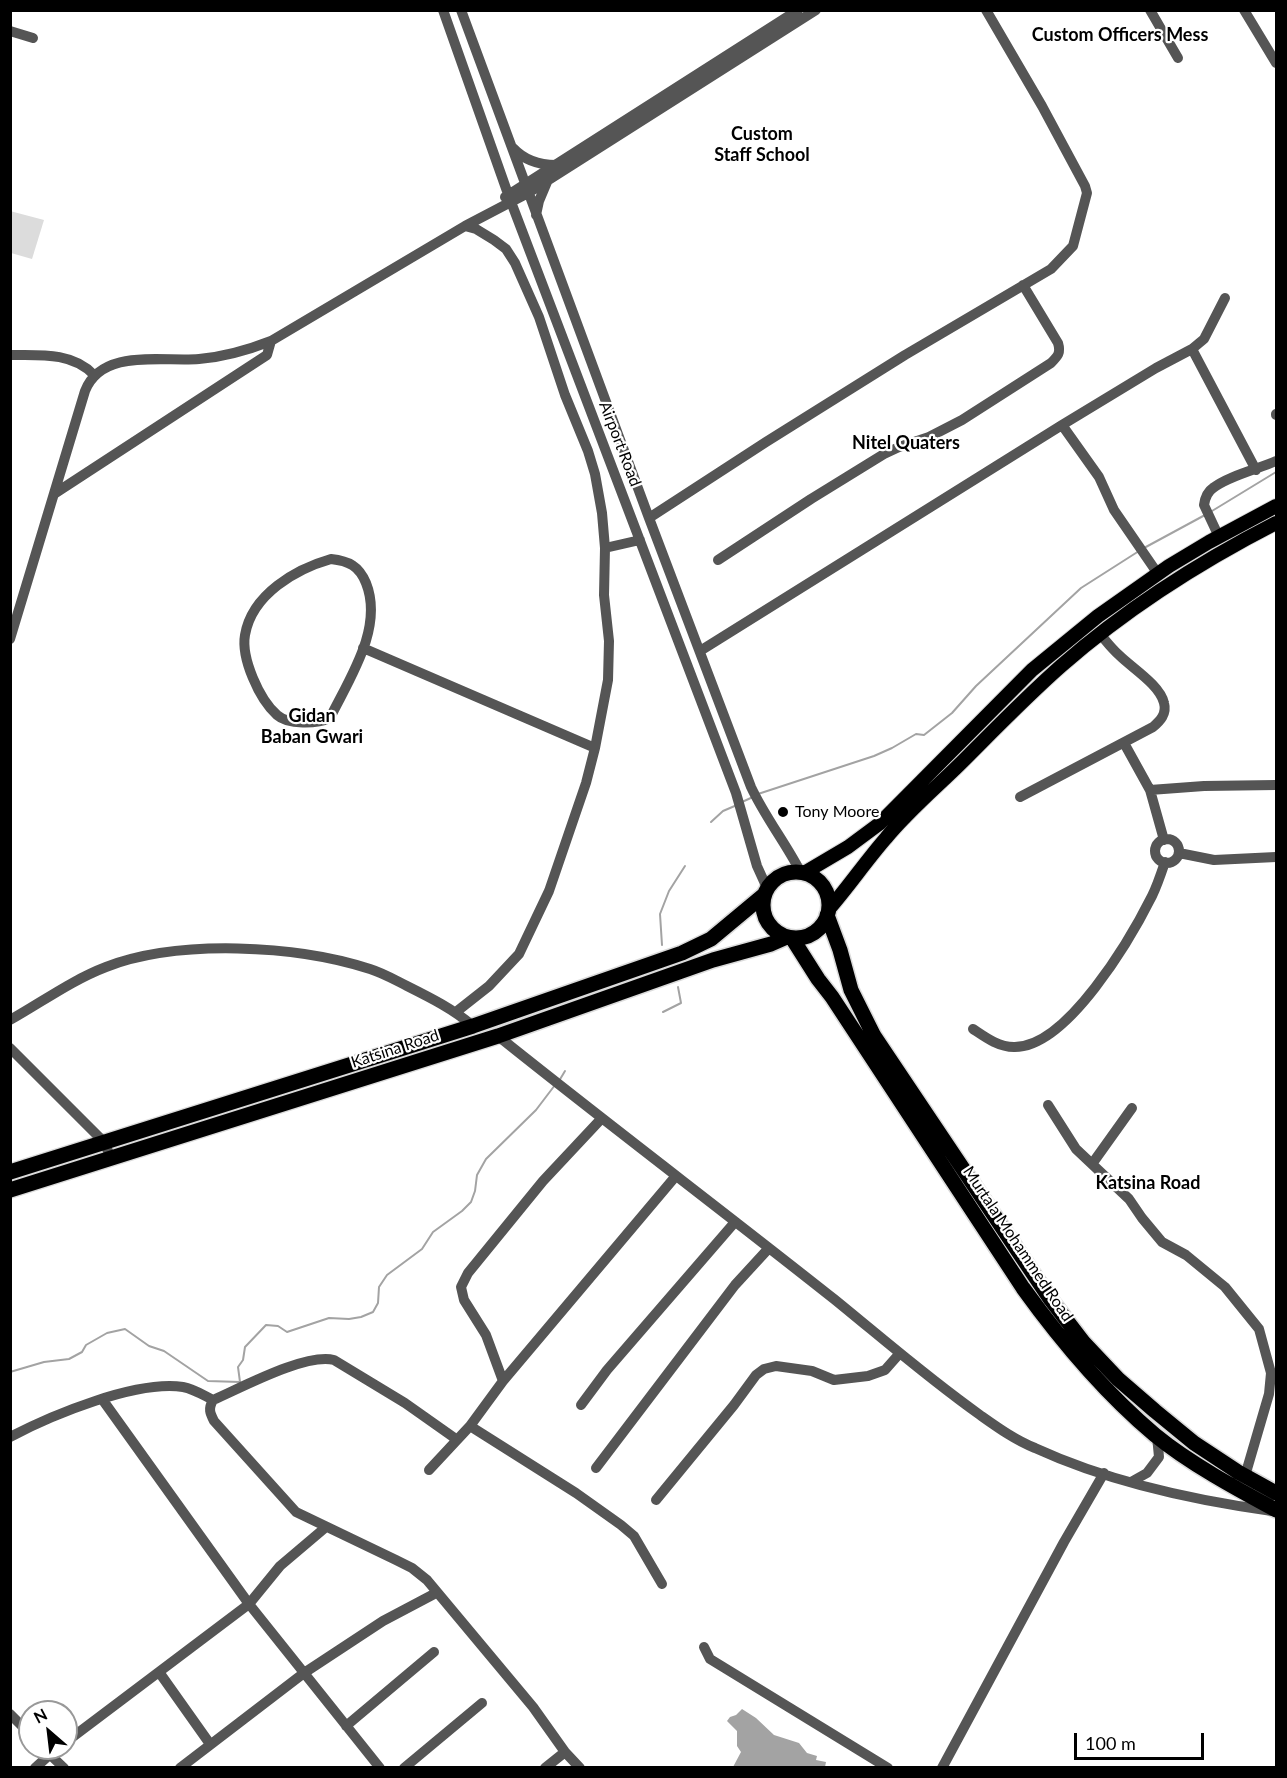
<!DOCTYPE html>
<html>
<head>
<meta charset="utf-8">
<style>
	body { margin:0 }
	#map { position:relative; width:1287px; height:1778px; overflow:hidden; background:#fff; font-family:Lato,sans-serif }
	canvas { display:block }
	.frame { position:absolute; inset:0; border:12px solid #000; pointer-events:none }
	.north { position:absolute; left:18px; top:1700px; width:60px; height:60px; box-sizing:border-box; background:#fff; border:2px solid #999; border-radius:50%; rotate:332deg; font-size:16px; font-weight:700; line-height:24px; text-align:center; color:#000 }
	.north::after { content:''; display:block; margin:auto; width:21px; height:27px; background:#000; clip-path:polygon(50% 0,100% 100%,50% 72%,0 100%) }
	.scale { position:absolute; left:1074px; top:1733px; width:130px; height:27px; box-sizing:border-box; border:3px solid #000; border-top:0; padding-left:8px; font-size:18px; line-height:21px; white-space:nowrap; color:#000; -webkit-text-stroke:4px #fff; paint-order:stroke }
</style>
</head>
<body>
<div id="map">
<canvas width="1287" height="1778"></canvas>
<div class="frame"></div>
<div class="north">N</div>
<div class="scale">100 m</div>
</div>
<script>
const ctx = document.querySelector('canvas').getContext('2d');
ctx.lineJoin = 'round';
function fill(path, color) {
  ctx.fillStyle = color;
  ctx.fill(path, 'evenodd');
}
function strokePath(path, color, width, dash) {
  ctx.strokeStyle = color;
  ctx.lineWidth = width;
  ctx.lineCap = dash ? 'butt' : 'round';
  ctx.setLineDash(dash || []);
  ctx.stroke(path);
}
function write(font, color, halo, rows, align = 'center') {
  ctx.font = font + ' Lato,sans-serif';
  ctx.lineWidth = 4.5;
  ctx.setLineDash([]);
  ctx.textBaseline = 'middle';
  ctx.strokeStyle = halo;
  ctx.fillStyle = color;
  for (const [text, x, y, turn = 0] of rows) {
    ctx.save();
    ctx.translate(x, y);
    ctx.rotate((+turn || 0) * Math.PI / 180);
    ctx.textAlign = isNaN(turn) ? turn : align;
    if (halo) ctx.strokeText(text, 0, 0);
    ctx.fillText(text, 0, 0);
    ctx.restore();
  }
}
fill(new Path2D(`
	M 10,211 L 44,220 L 32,259 L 11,253 Z`), '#dcdcdc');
fill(new Path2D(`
	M 742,1709 L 756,1718 L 774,1735 L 799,1743 L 807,1753 L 817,1756 L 816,1760 L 826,1762 L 825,1767 L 733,1767 L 741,1752 L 737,1746 L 737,1731 L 727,1721 L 730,1717 L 736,1715 Z`), '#a3a3a3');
strokePath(new Path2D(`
	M 1212,511 L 1276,472
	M 1144,548 L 1205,515
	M 758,794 L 874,756 L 892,748 L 916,734 L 924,735 L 952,713 L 976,686 L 1081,588 L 1139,551
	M 742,802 L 753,797
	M 711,822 L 723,811 L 737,805
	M 662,945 L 660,914 L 669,891 L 685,866
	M 663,1012 L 681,1003 L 678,987
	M 559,1081 L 565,1071
	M 10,1372 L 44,1362 L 69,1359 L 82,1352 L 86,1345 L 107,1333 L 125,1329 L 149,1346 L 164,1351 L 208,1381 L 240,1382 L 238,1367 L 243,1360 L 245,1347 L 266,1325 L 278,1326 L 287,1332 L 329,1318 L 349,1319 L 361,1317 L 373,1312 L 378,1303 L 379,1287 L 387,1275 L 422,1249 L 433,1232 L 462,1211 L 471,1202 L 475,1191 L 477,1175 L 486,1159 L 536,1110 L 555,1085`), '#a3a3a3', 2);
const major = new Path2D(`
	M 804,873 L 848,847 L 879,824 L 1032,670 L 1098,616 L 1169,566 L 1209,542 L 1276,506
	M 829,909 C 849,886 866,861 886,838 C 909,810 938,786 963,761 C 995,729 1027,696 1061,666 C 1126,609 1200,562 1276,523`);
const highway = new Path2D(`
	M763 905a33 33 0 1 1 66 0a33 33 0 1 1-66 0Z
	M 827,915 L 840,950 L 851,990 L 874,1036 L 1020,1254 L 1051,1300 L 1084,1343 L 1118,1379 L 1155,1411 L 1194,1443 L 1238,1472 L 1276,1493
	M 792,938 L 818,979 L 832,997 L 1023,1288 C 1062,1342 1104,1392 1155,1435 C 1189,1463 1237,1489 1276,1510
	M 10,1172 L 473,1026 L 682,953 L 711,939 L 765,894
	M 10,1190 L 498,1036 L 713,960 L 771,944 L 787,937`);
strokePath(major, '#dbdbdb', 16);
strokePath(highway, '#dbdbdb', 18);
strokePath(new Path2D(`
	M 443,10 L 508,194 L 736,793 L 757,866 L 767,888
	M 461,10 L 649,518 L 751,787 C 765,817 785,842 800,871
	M 1150,10 L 1178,58
	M 1244,10 L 1276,63
	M 10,31 L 33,38
	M 513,148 C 525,161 539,165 556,165
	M 505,197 L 798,10
	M 536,215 L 539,201 L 547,182
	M 1192,349 L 1256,470
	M 10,355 C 39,355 73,352 94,375
	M 1276,414 L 1276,415
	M 1062,425 L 1099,477 L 1114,510 L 1158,574
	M 54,494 L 267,355 L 271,341
	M 649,518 L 766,442 L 905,355 L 1051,269 L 1073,246 L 1087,193 L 1085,186 L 1042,106 L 986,10
	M 1219,537 L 1204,505 C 1205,498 1207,492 1213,488 C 1228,476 1258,469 1276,461
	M 605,548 L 640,540
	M 331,559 C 349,561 359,566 366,583 C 384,628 349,679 330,718 C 317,724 288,725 277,715 C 259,699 241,658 245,635 C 252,594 296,569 331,559 Z
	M 718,560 L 811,499 L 884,454 L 899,447 L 929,437 L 962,420 L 1051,363 C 1058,356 1061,353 1058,343 L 1023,285
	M 10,639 L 85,391 C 102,348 162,362 199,359 C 223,357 248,350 271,341 L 465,226 L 528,193 L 816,10
	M 363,648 L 595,748
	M 700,651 L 1062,425 L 1156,368 L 1192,349 L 1204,339 L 1225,298
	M 1124,743 L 1150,790 L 1164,840
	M 1150,790 L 1204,786 L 1276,785
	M 1020,797 L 1153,727 C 1160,721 1167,714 1164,703 C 1160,685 1132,668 1119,655 C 1112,649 1106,641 1100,634
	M1155 851a12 12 0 1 1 24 0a12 12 0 1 1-24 0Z
	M 1179,853 L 1214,860 L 1276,857
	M 456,1012 L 489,986 L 519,954 L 549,891 L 586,783 L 595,748 L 608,680 L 609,641 L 604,595 L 605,548 L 602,513 L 595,474 L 588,451 L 565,395 L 539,317 L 515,263 L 506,249 L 494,240 L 476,229 L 465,226
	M 10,1020 C 42,1002 72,980 106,967 C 179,939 296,945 370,969 C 383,973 395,980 407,986 C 431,998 453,1009 473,1026
	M 973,1029 C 985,1037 998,1047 1014,1047 C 1067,1048 1131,938 1152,896 C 1157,886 1161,874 1165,862
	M 498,1036 C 609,1125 723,1211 834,1299 C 882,1338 929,1379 980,1415 C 997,1427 1015,1440 1035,1448 C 1109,1482 1192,1500 1272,1511
	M 10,1048 L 104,1142 L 111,1158
	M 1048,1105 L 1076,1149 L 1129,1199 L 1142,1218 L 1162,1242 L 1186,1255 L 1225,1287 L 1259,1329 L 1271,1373 L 1269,1394 L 1245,1476
	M 1092,1164 L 1132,1108
	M 503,1381 L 486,1335 L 464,1300 L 461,1287 L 468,1273 L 543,1181 L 602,1118
	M 102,1399 L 249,1604 L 380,1768
	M 581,1405 L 607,1370 L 735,1222
	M 470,1426 L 576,1493 L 621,1525 L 634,1536 L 662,1584
	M 10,1437 C 52,1415 136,1380 183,1387 C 194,1389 203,1395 213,1400
	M 456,1439 L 405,1403 L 334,1360 C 305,1353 241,1388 213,1400 C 208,1409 210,1413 214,1421 L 296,1512 L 396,1560 L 412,1568 L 427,1580 L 533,1707 L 565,1752 L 580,1768
	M 596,1468 L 735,1285 L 769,1248
	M 429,1470 L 470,1426 L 503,1381 L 675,1177
	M 1131,1482 L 1147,1473 L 1159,1457 L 1157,1436
	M 656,1500 L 734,1405 L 756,1375 L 764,1369 L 776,1366 L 812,1371 L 834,1380 L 868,1376 L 885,1370 L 900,1353
	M 704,1647 L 710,1659 L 888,1768
	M 159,1672 L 210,1744
	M 10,1714 L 30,1734
	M 346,1726 L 434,1652
	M 66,1742 L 249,1604 L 280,1566 L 326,1527
	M 43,1748 L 64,1768
	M 35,1768 L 57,1748
	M 180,1768 L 304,1673 L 383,1621 L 436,1593
	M 404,1768 L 482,1703
	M 545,1768 L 565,1752
	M 942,1768 L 1064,1542 L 1104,1473`), '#555', 10);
strokePath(major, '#000', 14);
strokePath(highway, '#000', 15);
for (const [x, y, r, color] of [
	[783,812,6,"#000"]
]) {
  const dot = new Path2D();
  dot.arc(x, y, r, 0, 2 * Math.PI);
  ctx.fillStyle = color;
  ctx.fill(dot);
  strokePath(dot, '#fff', 2);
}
write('16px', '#000', '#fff', [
	["Airport Road",620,444,69],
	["Katsina Road",395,1049,-18],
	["Murtala Mohammed Road",1018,1244,56]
]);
write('16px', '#000', '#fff', [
	["Tony Moore",795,812]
], 'left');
write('bold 18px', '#000', '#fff', [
	["Custom Officers Mess",1120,35],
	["Custom",762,134],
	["Staff School",762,155],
	["Nitel Quaters",906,443],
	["Gidan",312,716],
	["Baban Gwari",312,737],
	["Katsina Road",1148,1183]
]);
</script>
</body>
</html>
